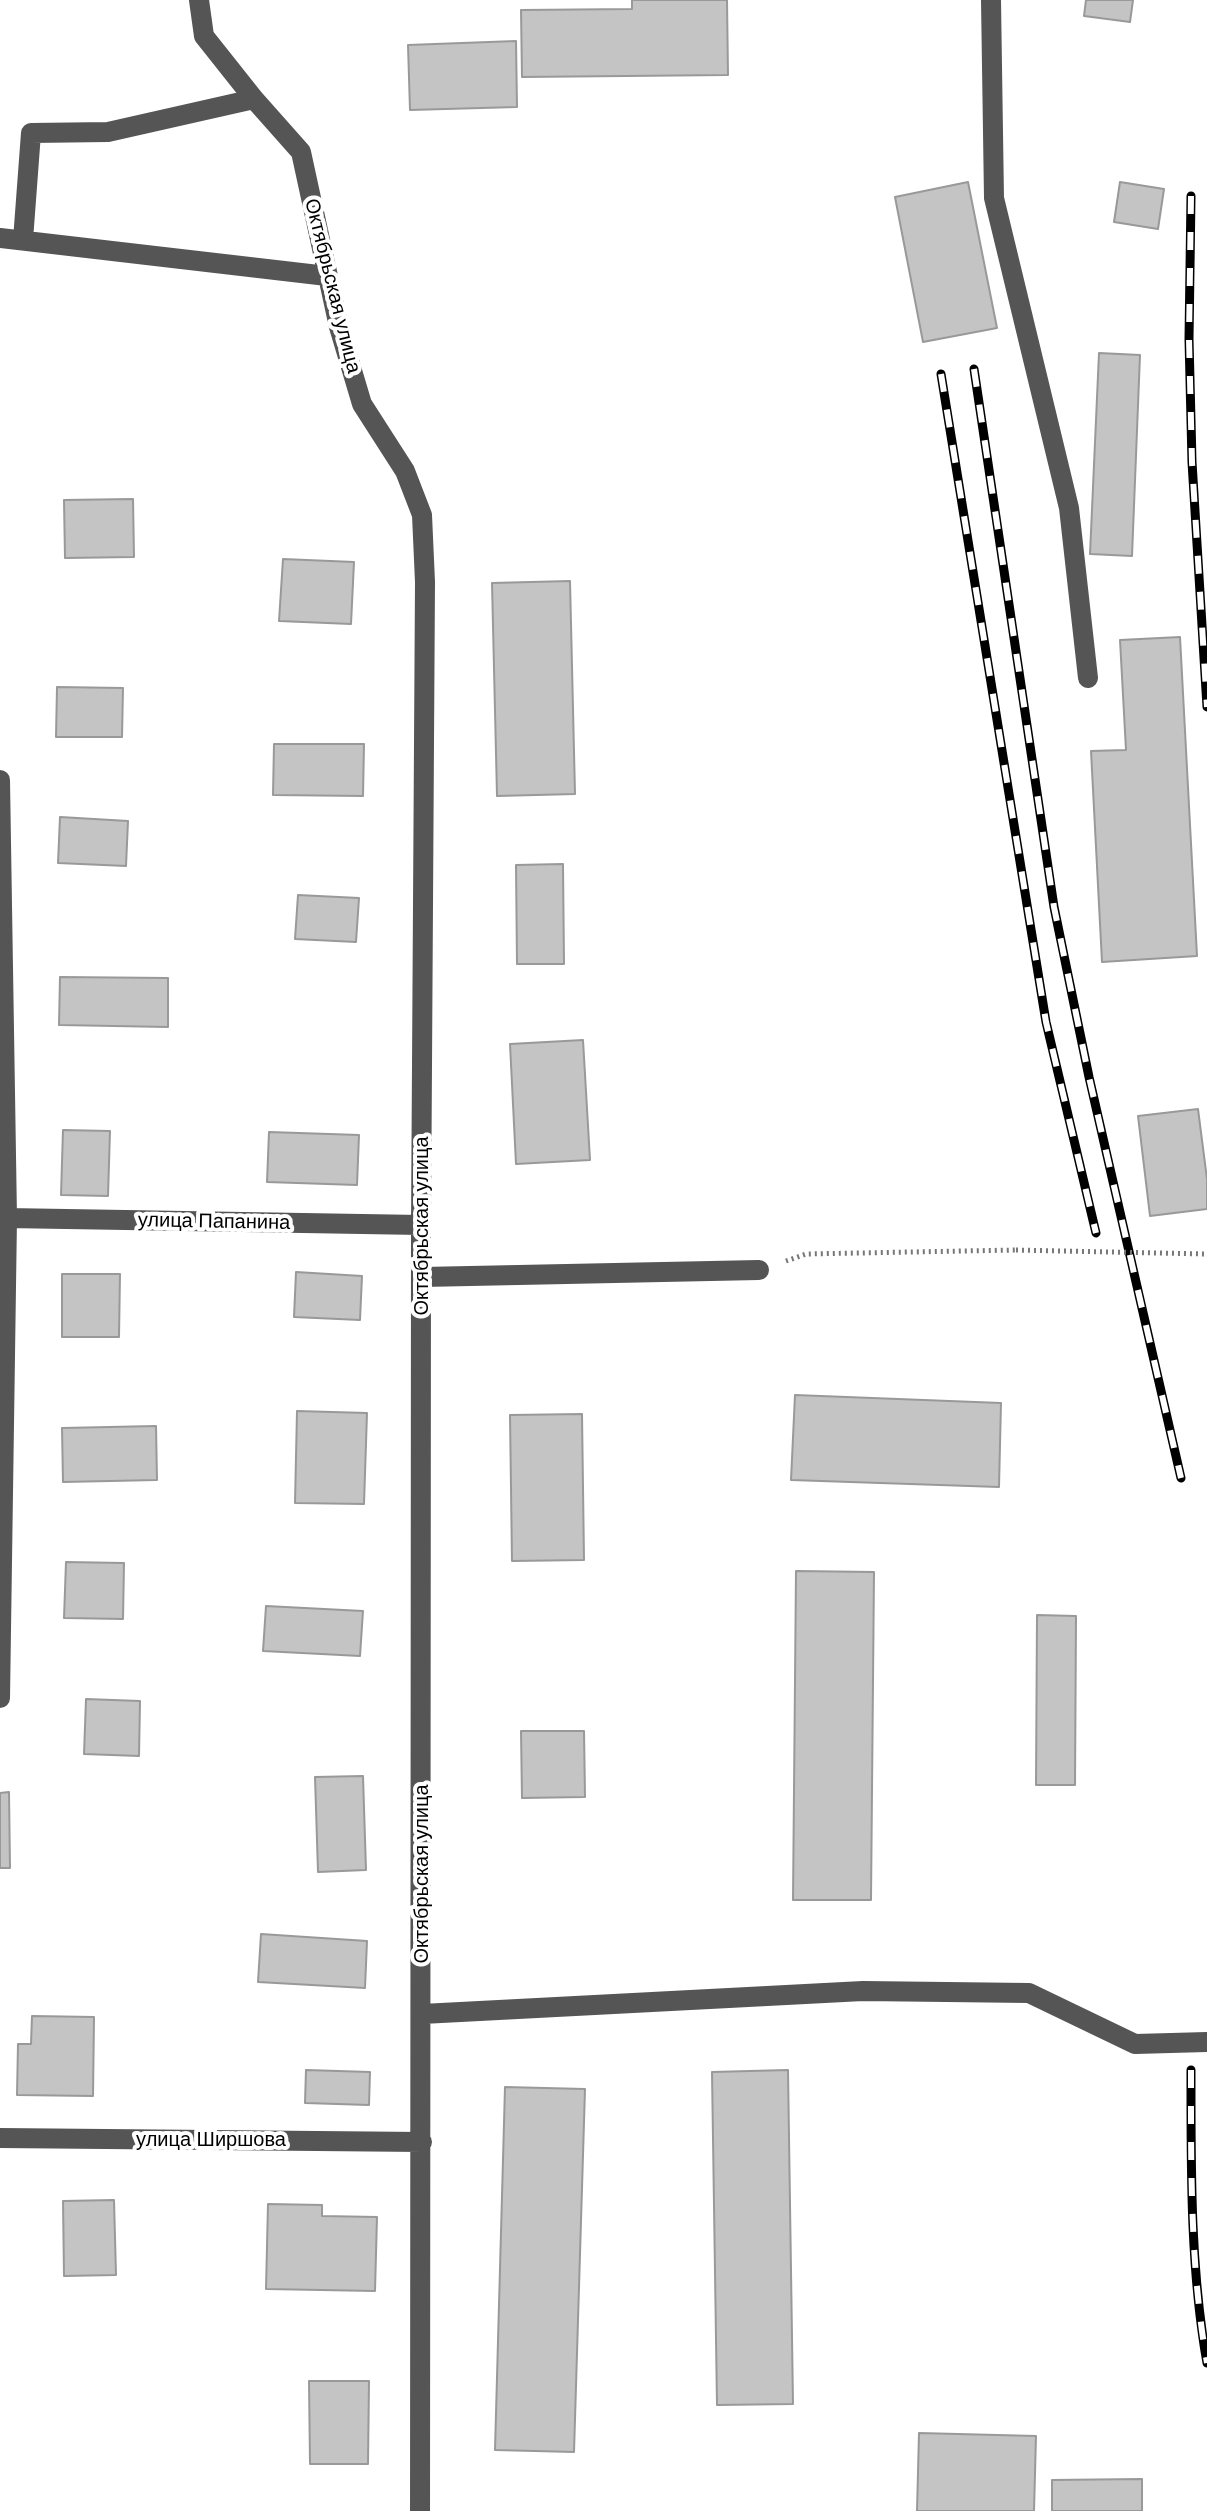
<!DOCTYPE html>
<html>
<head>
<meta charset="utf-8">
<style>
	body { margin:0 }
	canvas { display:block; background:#fff }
</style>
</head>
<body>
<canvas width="1207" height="2511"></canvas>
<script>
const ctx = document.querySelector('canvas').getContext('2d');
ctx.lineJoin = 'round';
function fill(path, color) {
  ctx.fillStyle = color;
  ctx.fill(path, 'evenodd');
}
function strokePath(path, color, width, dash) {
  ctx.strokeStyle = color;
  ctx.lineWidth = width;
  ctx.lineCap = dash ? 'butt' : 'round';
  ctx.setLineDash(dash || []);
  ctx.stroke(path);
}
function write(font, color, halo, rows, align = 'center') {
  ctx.font = font + ' Helvetica,sans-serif';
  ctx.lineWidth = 8;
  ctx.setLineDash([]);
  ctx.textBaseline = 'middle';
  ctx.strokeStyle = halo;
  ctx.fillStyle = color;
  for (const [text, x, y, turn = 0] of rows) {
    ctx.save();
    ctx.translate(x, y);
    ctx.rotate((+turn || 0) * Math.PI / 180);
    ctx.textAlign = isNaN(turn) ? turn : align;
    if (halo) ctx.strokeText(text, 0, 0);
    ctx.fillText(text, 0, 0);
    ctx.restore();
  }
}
const building = new Path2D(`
	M 632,0 L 727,0 L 728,75 L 522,77 L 521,10 L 632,9 Z
	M 1086,0 L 1133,0 L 1130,22 L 1084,16 Z
	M 516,41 L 517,107 L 410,110 L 408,45 Z
	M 968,182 L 997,328 L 923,342 L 895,197 Z
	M 1120,182 L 1164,189 L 1158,229 L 1114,222 Z
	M 1099,353 L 1140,355 L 1132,556 L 1090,554 Z
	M 133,499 L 134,557 L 65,558 L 64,500 Z
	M 283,559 L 354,562 L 351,624 L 279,621 Z
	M 570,581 L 575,794 L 497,796 L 492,583 Z
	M 1180,637 L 1197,956 L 1102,962 L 1091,751 L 1126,750 L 1120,640 Z
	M 57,687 L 123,688 L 122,737 L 56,737 Z
	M 274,744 L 364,744 L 363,796 L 273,795 Z
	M 60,817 L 128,821 L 126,866 L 58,863 Z
	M 563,864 L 564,964 L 517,964 L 516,865 Z
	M 298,895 L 359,898 L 356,942 L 295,939 Z
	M 60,977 L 168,978 L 168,1027 L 59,1025 Z
	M 583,1040 L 590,1160 L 516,1164 L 510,1044 Z
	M 1198,1109 L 1207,1179 L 1207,1209 L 1150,1216 L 1138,1116 Z
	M 63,1130 L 110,1131 L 108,1196 L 61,1195 Z
	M 269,1132 L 359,1135 L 357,1185 L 267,1182 Z
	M 296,1272 L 362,1276 L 360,1320 L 294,1317 Z
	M 62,1274 L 120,1274 L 119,1337 L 62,1337 Z
	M 795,1395 L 1001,1403 L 999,1487 L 791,1480 Z
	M 297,1411 L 367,1413 L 364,1504 L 295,1503 Z
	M 582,1414 L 584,1560 L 512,1561 L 510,1415 Z
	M 156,1426 L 157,1480 L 63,1482 L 62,1428 Z
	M 66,1562 L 124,1563 L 123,1619 L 64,1618 Z
	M 796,1571 L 874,1572 L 871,1900 L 793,1900 Z
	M 266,1606 L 363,1611 L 360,1656 L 263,1651 Z
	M 1037,1615 L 1076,1616 L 1075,1785 L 1036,1785 Z
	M 86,1699 L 140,1701 L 139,1756 L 84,1754 Z
	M 521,1731 L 584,1731 L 585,1797 L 522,1798 Z
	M 363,1776 L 366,1870 L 318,1872 L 315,1777 Z
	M 9,1792 L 10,1868 L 0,1868 L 0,1793 Z
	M 261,1934 L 367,1941 L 365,1988 L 258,1982 Z
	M 32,2016 L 94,2017 L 93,2096 L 17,2095 L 18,2044 L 31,2044 Z
	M 306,2070 L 370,2072 L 369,2105 L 305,2103 Z
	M 788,2070 L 793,2404 L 717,2405 L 712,2072 Z
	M 505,2087 L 585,2089 L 574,2452 L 495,2450 Z
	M 114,2200 L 116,2275 L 64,2276 L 63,2201 Z
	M 268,2204 L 322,2205 L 322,2216 L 377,2217 L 375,2291 L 266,2289 Z
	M 309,2381 L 369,2381 L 368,2464 L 310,2464 Z
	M 919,2433 L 1036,2436 L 1034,2511 L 917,2511 Z
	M 1142,2479 L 1142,2511 L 1052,2511 L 1052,2480 Z`);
fill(building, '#c4c4c4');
strokePath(building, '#999', 2);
strokePath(new Path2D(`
	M 786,1261 L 806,1254 L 1016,1250`), '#777', 5, [2, 4]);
strokePath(new Path2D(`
	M 199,0 L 204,36 L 254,99 L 301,152 L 339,327 L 362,404 L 405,471 L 422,515 L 425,582 L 421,1225 L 420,2511
	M 991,0 L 994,198 L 1069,508 L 1088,678
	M 0,238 L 327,276
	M 23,240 L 31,133 L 108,132 L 254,99
	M 0,780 L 7,1218 L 0,1698
	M 7,1218 L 421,1225
	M 422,1277 L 759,1270
	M 422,2014 L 863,1991 L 1029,1993 L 1135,2044 L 1207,2042
	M 0,2138 L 422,2142`), '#555', 20);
const rail = new Path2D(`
	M 1191,196 L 1189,339 L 1192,462 L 1207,707
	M 974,369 L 1054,907 L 1089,1077 L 1181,1478
	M 941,374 L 1046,1022 L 1096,1233
	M 1191,2070 C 1191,2167 1190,2267 1207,2363`);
strokePath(rail, '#000', 9);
strokePath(rail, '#fff', 6, [18]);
strokePath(new Path2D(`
	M 1016,1250 L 1207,1254`), '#777', 5, [2, 4]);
write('20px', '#000', '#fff', [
	["Октябрьская улица",332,286,76],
	["улица Папанина",214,1222,1],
	["Октябрьская улица",422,1226,-90],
	["Октябрьская улица",422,1874,-90],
	["улица Ширшова",211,2140]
]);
</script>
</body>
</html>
